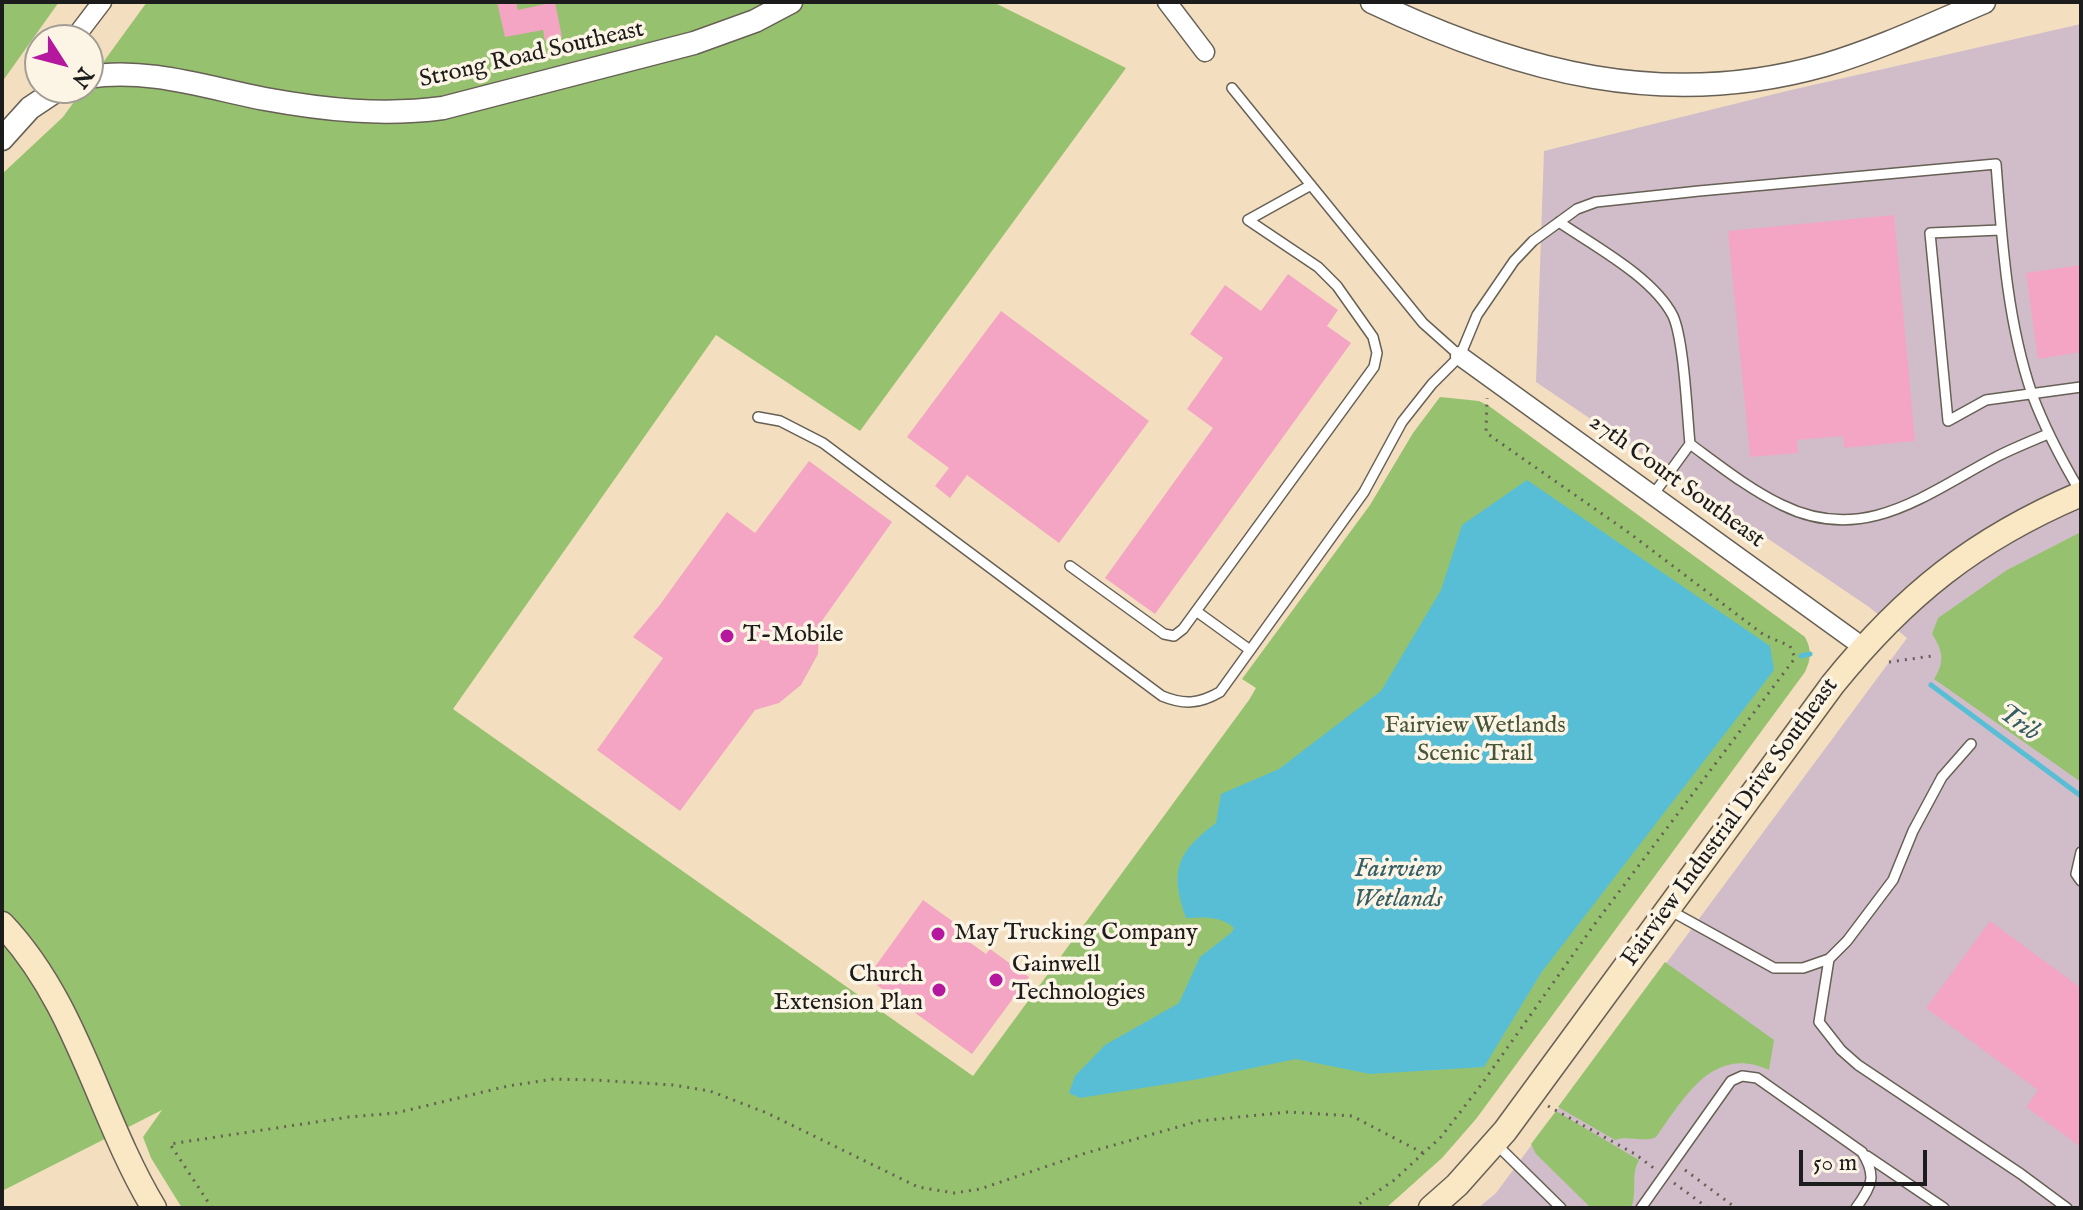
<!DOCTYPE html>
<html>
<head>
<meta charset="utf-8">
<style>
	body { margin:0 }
	#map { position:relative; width:2083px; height:1210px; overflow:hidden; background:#f3dec0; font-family:"IM FELL English",serif }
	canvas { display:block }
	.frame { position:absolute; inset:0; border:4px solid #1c1c1c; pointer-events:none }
	.north { position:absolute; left:24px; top:24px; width:80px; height:80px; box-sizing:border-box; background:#fcf5e5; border:2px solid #a29e95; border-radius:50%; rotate:126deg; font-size:22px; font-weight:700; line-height:32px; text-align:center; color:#1c1c1c }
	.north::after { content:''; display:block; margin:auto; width:28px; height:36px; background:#b5179e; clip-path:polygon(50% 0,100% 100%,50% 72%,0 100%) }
	.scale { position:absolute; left:1799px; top:1150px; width:128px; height:36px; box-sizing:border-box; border:4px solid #1c1c1c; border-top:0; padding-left:10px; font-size:24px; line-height:28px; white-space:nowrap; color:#1c1c1c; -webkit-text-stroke:6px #fcf5e5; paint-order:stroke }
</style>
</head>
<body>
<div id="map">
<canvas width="2083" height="1210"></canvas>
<div class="frame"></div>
<div class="north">N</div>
<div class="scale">50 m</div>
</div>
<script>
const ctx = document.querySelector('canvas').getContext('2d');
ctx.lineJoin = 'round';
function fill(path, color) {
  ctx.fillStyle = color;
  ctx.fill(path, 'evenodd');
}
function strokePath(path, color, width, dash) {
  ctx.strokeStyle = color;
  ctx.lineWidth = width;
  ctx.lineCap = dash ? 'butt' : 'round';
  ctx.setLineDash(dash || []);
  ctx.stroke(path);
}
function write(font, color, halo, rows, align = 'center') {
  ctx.font = font + ' "IM FELL English",serif';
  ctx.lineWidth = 7;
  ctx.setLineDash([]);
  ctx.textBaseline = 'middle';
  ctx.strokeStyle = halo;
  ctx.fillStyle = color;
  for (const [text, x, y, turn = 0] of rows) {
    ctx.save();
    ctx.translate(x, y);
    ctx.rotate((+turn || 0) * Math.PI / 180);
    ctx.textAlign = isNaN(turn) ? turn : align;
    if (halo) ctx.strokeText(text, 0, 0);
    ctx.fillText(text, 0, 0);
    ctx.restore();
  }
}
fill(new Path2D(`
	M 2081,24 L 2081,1208 L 1478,1208 L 1496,1193 L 1907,638 L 1869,607 L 1536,382 L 1544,151 L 1791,90 Z`), '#d1bdc9');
fill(new Path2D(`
	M 2,2 L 59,2 L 2,82 Z
	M 147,2 L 993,2 L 1126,68 L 860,431 L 716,335 L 453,709 L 973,1076 L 1249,700 L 1256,688 L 1242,679 L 1370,505 L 1413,433 L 1440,397 L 1479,401 L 1489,406 L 1805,637 C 1812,650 1811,659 1805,672 L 1476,1119 L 1442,1158 L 1386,1208 L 182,1208 L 151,1158 L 143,1137 L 162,1110 L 2,1191 L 2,174 L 63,117 L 84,88 L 88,88 L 88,83 Z
	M 2081,532 L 2081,782 L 1934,679 C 1945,662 1943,651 1932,634 L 1938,618 L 2007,570 Z
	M 1665,962 L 1774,1040 L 1769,1070 C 1712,1044 1684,1099 1656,1137 C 1644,1143 1629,1135 1615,1140 L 1558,1107 Z
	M 1556,1111 L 1639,1160 C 1630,1176 1638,1192 1631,1208 L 1591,1208 L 1536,1154 L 1531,1144 Z`), '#96c270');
fill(new Path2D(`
	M 1527,480 L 1770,646 L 1774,670 L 1541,973 L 1484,1067 L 1370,1074 L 1296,1059 L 1199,1079 L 1080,1098 L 1069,1093 L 1075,1076 L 1105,1045 L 1179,1003 L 1200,957 L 1232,932 L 1234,928 C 1222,916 1203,917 1186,918 C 1169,871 1177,852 1216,823 L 1221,794 L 1279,769 L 1381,691 L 1441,590 L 1462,525 Z`), '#58bed6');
strokePath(new Path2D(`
	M 1801,656 L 1810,654
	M 1931,685 L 2081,796`), '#58bed6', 5);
fill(new Path2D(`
	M 497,2 L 516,2 L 518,10 L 555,2 L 562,37 L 545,41 L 543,30 L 505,37 Z
	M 1894,215 L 1915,441 L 1844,448 L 1843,436 L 1797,440 L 1798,453 L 1750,457 L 1728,231 Z
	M 2081,265 L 2081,352 L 2038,359 L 2026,273 Z
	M 1288,274 L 1338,310 L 1327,326 L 1351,343 L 1155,614 L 1105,578 L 1213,428 L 1187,409 L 1223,358 L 1190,334 L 1225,285 L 1261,311 Z
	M 1001,311 L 1149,421 L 1059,543 L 967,475 L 950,498 L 935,486 L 949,468 L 907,437 Z
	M 809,461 L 892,522 L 819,625 L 818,654 L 801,685 L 779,703 L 755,710 L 680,811 L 597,750 L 663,658 L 633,637 L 659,606 L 727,512 L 755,533 Z
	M 923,900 L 962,928 L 958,934 L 986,954 L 990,949 L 1029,977 L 972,1054 L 867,978 Z
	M 1990,921 L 2081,988 L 2081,1147 L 2026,1107 L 2038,1090 L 1926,1008 Z`), '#f3a5c3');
const service = new Path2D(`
	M 1232,88 L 1423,323 L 1460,356
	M 1559,222 C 1594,246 1653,277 1673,316 C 1684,340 1687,414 1690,444 L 1653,495
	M 2000,230 L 1930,233 L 1948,421 L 1986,400 L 2081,387
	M 758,417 L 780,421 L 823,443 L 1162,696 C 1184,705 1199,704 1220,692 L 1364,492 L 1402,422 L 1432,384 L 1460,356 L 1477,315 L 1514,261 L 1533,241 L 1577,209 L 1596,202 L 1699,191 L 1996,164 C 2002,241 2007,321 2032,394 C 2045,429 2062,461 2081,493
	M 1690,444 C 1720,466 1749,489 1782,505 C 1865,546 1927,493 1998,456 C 2014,448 2031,441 2048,434
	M 1070,566 L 1164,634 L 1174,636 L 1183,629 L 1374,367 L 1377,353 L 1373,337 L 1337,286 L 1318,267 L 1248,220 L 1311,185
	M 1196,611 L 1250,650
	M 2081,852 L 2076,874 L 2081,881
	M 1671,911 L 1774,968 L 1803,968 L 1829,959 L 1847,941 L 1893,880 L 1913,831 L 1942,777 L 1971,744
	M 1829,959 L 1819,1022 L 1841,1050 L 1858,1065 L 2021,1174 L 2067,1208
	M 1497,1145 L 1561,1208
	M 1867,1156 L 1944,1208
	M 1641,1208 L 1731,1081 L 1742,1076 L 1757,1078 L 1862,1152 C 1877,1176 1872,1186 1856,1208`);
const minor = new Path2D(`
	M 1167,2 L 1205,52
	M 73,40 L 102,2
	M 1460,356 L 1863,647`);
const tertiary = new Path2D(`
	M 1372,2 C 1520,72 1663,111 1825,65 C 1879,49 1932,24 1984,2
	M 88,77 C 146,67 208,88 265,99 C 325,110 383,116 443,108 L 694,43 L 755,21 L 791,2
	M 2,139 L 30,108 L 60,88`);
const secondary = new Path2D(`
	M 2,924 C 78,1004 98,1115 154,1208
	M 1431,1208 L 1457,1185 L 1505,1131 L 1833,684 C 1905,595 1975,539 2081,494`);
strokePath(service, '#676055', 12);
strokePath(minor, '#676055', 21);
strokePath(tertiary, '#676055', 25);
strokePath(secondary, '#676055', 27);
strokePath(new Path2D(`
	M 1889,662 L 1932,656
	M 1548,1106 L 1635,1154 L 1655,1169
	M 1685,1170 L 1736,1208
	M 1674,1183 L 1708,1208
	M 212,1208 L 170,1144 L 349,1117 L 396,1113 L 508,1086 L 554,1079 L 595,1080 L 673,1085 L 710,1091 L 767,1113 L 918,1187 L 954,1193 L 980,1189 L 1086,1153 L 1199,1121 L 1289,1112 L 1352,1116 L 1423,1153
	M 1353,1208 L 1393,1181 L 1441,1137 L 1481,1085 L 1594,925 L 1795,658 L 1790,646 L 1764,635 L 1628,532 L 1492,437 L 1486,432 L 1487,398`), '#676055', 3, [2, 6]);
strokePath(service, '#fff', 9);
strokePath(minor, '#fff', 18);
strokePath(tertiary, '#fff', 22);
strokePath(secondary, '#fae7c3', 24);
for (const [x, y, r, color] of [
	[727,636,8,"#b5179e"],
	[938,934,8,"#b5179e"],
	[996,980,8,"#b5179e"],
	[939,990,8,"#b5179e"]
]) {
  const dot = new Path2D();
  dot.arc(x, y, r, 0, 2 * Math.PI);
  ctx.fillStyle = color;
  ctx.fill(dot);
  strokePath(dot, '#fcf5e5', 3);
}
write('24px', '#1c1c1c', '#fcf5e5', [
	["Strong Road Southeast",532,56,-13],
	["27th Court Southeast",1676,482,36],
	["Fairview Industrial Drive Southeast",1731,823,-54]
]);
write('24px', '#1c1c1c', '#fcf5e5', [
	["T-Mobile",743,636],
	["May Trucking Company",954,934],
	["Gainwell",1012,966],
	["Technologies",1012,994],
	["Church",923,976,"right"],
	["Extension Plan",923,1004,"right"]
], 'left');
write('24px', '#475639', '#fcf5e5', [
	["Fairview Wetlands",1475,727],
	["Scenic Trail",1475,755]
]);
write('italic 26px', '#345d66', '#fcf5e5', [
	["Trib",2018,724,36],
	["Fairview",1398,871],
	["Wetlands",1398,901]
]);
</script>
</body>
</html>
